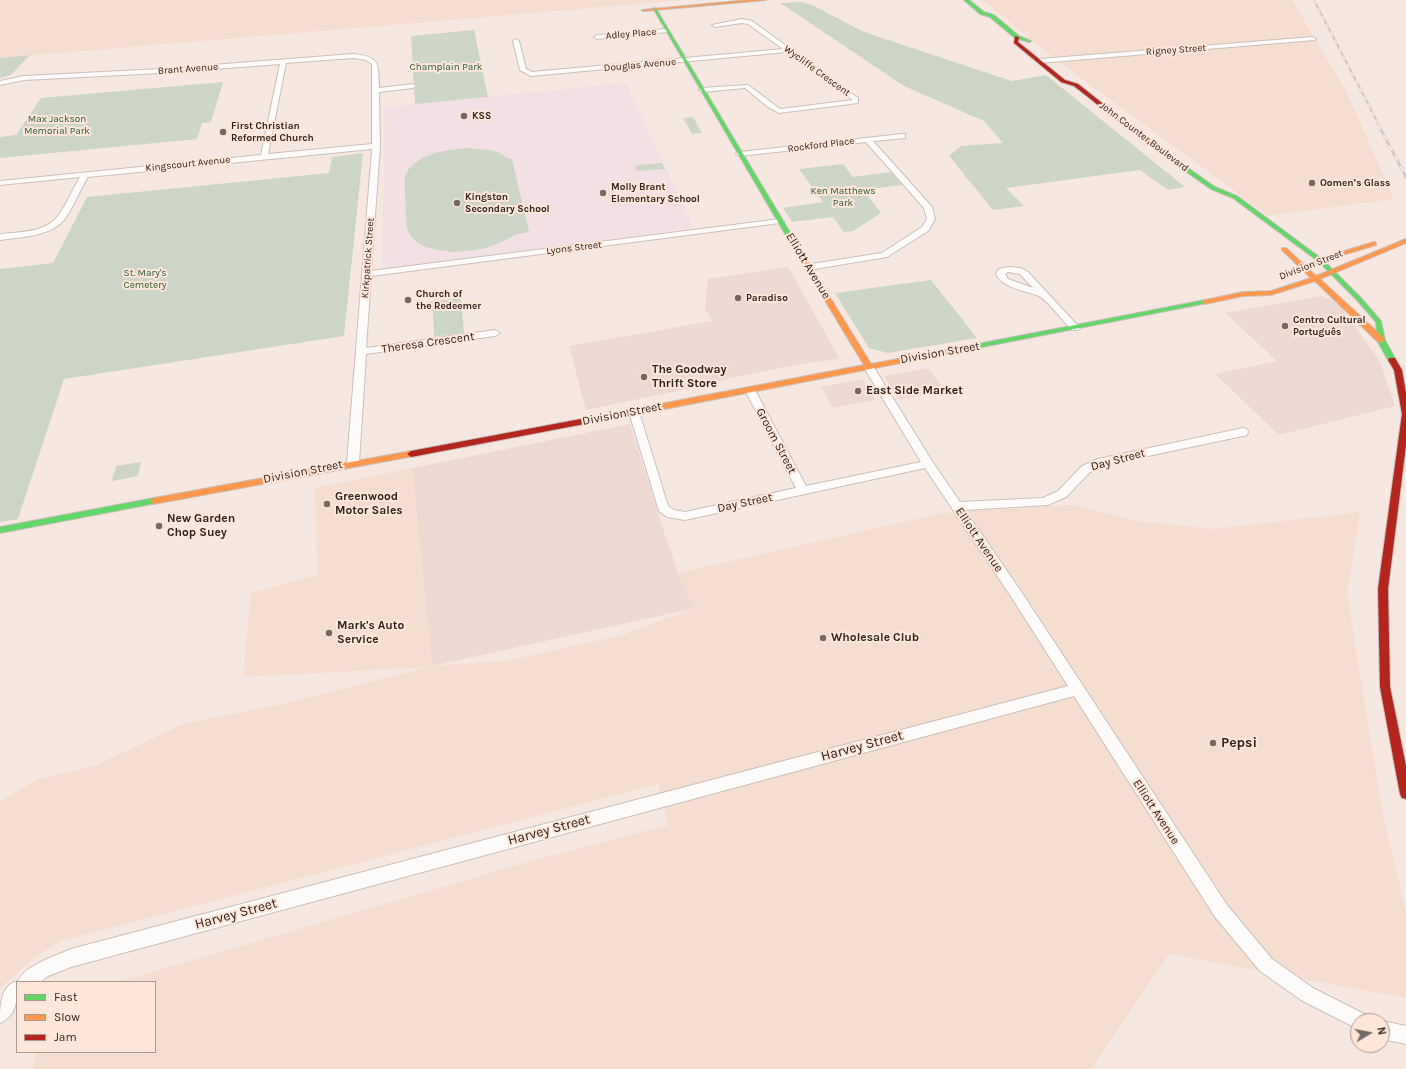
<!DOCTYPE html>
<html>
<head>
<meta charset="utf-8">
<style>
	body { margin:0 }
	#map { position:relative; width:1406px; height:1069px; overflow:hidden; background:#f6e8e0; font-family:Karla,sans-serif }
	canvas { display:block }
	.legend { position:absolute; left:16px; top:981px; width:140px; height:72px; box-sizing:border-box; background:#fee6d8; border:1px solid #aa988e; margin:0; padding:5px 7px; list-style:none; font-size:12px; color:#2c231e }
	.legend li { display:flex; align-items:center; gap:8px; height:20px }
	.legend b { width:20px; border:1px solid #aa988e }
	.north { position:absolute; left:1350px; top:1013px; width:40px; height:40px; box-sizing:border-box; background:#fee6d8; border:1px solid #aa988e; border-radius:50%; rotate:80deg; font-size:11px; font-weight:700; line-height:16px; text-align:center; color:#2c231e }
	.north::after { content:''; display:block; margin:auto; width:14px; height:18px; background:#736862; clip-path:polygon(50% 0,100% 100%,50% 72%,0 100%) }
</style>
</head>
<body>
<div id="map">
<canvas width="1406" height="1069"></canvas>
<ul class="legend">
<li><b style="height:5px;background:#63d668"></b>Fast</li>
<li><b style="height:5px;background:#ff974d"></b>Slow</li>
<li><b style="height:5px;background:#b3261e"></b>Jam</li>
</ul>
<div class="north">N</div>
</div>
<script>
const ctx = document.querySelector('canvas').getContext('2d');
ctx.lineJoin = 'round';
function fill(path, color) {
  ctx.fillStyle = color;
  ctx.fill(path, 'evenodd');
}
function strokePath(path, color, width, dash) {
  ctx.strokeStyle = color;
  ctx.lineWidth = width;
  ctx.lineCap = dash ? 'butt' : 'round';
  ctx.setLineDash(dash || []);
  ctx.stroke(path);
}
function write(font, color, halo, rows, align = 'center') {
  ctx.font = font + ' Karla,sans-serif';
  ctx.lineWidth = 4;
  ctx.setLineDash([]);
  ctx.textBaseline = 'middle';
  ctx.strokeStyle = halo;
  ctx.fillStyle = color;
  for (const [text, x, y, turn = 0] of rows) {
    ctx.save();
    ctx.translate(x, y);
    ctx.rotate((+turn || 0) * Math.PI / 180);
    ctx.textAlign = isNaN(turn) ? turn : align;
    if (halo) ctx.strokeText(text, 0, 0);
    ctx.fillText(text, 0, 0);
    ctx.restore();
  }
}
fill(new Path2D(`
	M 788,267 L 840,359 L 807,363 L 740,376 L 682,390 L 586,410 L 569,346 L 712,321 L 705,308 L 708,279 Z
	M 1321,296 L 1332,300 L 1344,311 L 1380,361 L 1395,406 L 1279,435 L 1215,374 L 1277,361 L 1225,313 Z
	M 928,368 L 945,391 L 899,400 L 884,376 Z
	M 863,379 L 875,400 L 833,408 L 821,387 Z
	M 630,424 L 662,526 L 678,573 L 695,608 L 432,666 L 412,468 Z`), '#edd9d1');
fill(new Path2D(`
	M 0,0 L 687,0 L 0,58 Z
	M 982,0 L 1292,0 L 1346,91 L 1394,199 L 1267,216 L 1228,186 L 1063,65 Z
	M 412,468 L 432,666 L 505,661 L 623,635 L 694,608 L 678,573 L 943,513 L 1074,505 L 1137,521 L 1213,529 L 1360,512 L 1347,593 L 1383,816 L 1406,911 L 1406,998 L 1169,954 L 1091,1069 L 33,1069 L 37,1052 L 155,1052 L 155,982 L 118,982 L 531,861 L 668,825 L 658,784 L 61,941 L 37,956 L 0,988 L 0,801 L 39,779 L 94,766 L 186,723 L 282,704 L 429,667 L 243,677 L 251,593 L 317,575 L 315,488 Z`), '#f5ddd0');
fill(new Path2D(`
	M 626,83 L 694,228 L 382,269 L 385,107 Z`), '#f2e0e5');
fill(new Path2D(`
	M 802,2 L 810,4 L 864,32 L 1012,81 L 1046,75 L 1185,187 L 1168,190 L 1140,170 L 1006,188 L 1024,206 L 993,210 L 949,156 L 961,146 L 1003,143 L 984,121 L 904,86 L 780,3 Z
	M 474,30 L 488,97 L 415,104 L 411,36 Z
	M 30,55 L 11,75 L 0,78 L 0,58 Z
	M 223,82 L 211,122 L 202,123 L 197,139 L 0,158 L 0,137 L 16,135 L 41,98 Z
	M 693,117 L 702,133 L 692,134 L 683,118 Z
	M 466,148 C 477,149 487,149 498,152 C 503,154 506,159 512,159 L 529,232 C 514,234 514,236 501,242 C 483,251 457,254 438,250 C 426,248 413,243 408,231 C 406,227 404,181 405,176 C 406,173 409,168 412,166 C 426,152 447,150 466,148 Z
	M 363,153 L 344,336 L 64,379 L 18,519 L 0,522 L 0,269 L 53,263 L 87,197 L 329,173 L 332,157 Z
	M 662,163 L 665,169 L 637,171 L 635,168 L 636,165 Z
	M 843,164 L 853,177 L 891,172 L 902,185 L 863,190 L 881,213 L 853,231 L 844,232 L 833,217 L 792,222 L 783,208 L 823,202 L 799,169 Z
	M 931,280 L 977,338 L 888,353 L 869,348 L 835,293 Z
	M 461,298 L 464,333 L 434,337 L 433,311 L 428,311 L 428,302 Z
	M 141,462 L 138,476 L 112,481 L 116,466 Z`), '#cdd5c6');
const street = new Path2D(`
	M 742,19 L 752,21 L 858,98 L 858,103 L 779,113 L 768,107 L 745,88 L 702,92 L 699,90 L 702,88 L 748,85 L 780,109 L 853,100 L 787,52 L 531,76 L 520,70 L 513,41 L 516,39 L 519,41 L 526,69 L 532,72 L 783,49 L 748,24 L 742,23 L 715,27 L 712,25 Z
	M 666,29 L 668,30 L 668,32 L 597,39 L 594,37 L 597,35 Z
	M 1313,37 L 1316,39 L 1315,40 L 1039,63 L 1036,61 L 1039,59 Z
	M 353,54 C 381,57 378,63 379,88 L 413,84 L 416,86 L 413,88 L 379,92 L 380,146 L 371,271 L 780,219 L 784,221 L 780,223 L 371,276 L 366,348 L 495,330 L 500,333 L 495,336 L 366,354 L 359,463 L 357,466 L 349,466 L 347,463 L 372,149 L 88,177 C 79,191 74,207 64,220 C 49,237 20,237 0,240 L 0,234 C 19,232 45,233 58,216 C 67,204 72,190 80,177 L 0,185 L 0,181 L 261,155 L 280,64 L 161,73 L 24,80 L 0,85 L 0,81 L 24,76 L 161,69 ZM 353,58 L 366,60 L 372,64 L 372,144 L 268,154 L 286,63 Z
	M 902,134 L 905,134 L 905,138 L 873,141 L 932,207 L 935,219 L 928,231 L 887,257 L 808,270 L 804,267 L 805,265 L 882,253 L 922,227 L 927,219 L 924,208 L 866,142 L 740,156 L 736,154 L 740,152 Z
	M 1008,267 L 1021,268 L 1028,272 L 1078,326 L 1080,328 L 1078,330 L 1072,330 C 1065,323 1046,299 1039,296 C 1026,291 999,287 996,273 L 999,269 ZM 1008,272 L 1020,274 L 1033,288 L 1008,279 L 1005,274 Z
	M 868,363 L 873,366 L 932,461 L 960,502 L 1043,498 L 1058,491 L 1082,466 L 1098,459 L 1243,428 L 1247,429 L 1248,432 L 1247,435 L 1243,436 L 1105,465 L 1090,472 L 1066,497 L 1048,505 L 965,510 L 1020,590 L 1227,905 L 1272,959 L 1313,988 L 1366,1015 L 1369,1021 L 1358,1021 L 1358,1029 L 1354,1027 L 1301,1000 L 1260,971 L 1215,917 L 1074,696 L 71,967 L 48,976 L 40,982 L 17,982 C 17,999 18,1015 0,1023 C 0,1008 0,984 18,981 C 25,965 56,956 71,949 L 1068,686 L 1012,598 L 925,468 L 685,520 L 667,517 L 659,511 L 629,412 L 634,409 L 639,412 L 668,506 L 674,510 L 685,512 L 796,488 L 745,390 L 750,387 L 755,390 L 806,486 L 921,462 L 863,366 Z
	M 1382,1021 L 1406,1026 L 1406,1044 L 1382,1039 Z`);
const fast = new Path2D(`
	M 964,0 L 969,0 L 984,12 L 994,15 L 1019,36 L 1031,41 L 1029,42 L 1015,38 L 990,17 L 980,14 Z
	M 653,8 L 656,9 L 797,244 L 796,245 L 791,244 Z
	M 1181,166 L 1185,166 L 1215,187 L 1237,196 L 1322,259 L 1360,297 L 1381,321 L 1385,340 L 1396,360 L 1395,362 L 1389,362 L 1377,340 L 1376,322 L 1356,299 L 1318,261 L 1233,198 L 1211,189 L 1181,168 Z
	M 1205,300 L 1208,302 L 1207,303 L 972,349 L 968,347 L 972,345 Z
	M 154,498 L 158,501 L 157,503 L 0,533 L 0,527 Z`);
const slow = new Path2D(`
	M 749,0 L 766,0 L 644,11 L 642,10 Z
	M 1406,239 L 1406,243 L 1320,279 L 1384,338 L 1384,342 L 1378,342 L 1315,281 L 1271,295 L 1243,296 L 1205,304 L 1202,302 L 1205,300 L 1243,292 L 1271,291 L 1311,278 L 1282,250 L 1282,248 L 1286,248 L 1316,276 Z
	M 794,242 L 797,244 L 871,364 L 972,345 L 976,347 L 972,349 L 634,415 L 631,414 L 630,412 L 631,410 L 634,409 L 864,365 L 791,244 Z
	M 1374,242 L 1376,243 L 1376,245 L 1322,261 L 1312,267 L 1307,266 L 1318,259 Z
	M 411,451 L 415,454 L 414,456 L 154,504 L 150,501 L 154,498 Z`);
const jam = new Path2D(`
	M 1015,36 L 1019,37 L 1018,42 L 1065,80 L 1078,84 L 1149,140 L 1185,166 L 1185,168 L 1181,168 L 1145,142 L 1074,86 L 1061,82 L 1014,43 Z
	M 1389,358 L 1395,358 L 1402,370 L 1406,393 L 1406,445 L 1388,589 L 1390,687 L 1406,766 L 1406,799 L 1402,798 L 1400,794 L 1380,687 L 1378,589 L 1402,414 L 1394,370 L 1388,360 Z
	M 634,409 L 637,410 L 638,412 L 637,414 L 411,457 L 407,454 L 411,451 Z`);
strokePath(street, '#c9bfb9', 2);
strokePath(fast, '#c9bfb9', 2);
strokePath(slow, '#c9bfb9', 2);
strokePath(jam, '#c9bfb9', 2);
fill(street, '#fefcfa');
fill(fast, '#63d668');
fill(slow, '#ff974d');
fill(jam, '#b3261e');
const railFar1 = new Path2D(`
	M 1314,0 L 1379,125`);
const rail = new Path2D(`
	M 1378,124 L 1406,177`);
strokePath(railFar1, '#cecac8', 2.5);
strokePath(rail, '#cecac8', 3);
strokePath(railFar1, '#fee6d8', 1.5, [4.5]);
strokePath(rail, '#fee6d8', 2, [6]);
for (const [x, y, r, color] of [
	[464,116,4,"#736862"],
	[223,132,4,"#736862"],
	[1312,183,4,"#736862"],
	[603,193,4,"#736862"],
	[457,203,4,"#736862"],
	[738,298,4,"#736862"],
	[408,300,4,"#736862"],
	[1285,326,4,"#736862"],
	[644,377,4,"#736862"],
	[858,391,4,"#736862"],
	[327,504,4,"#736862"],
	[159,526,4,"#736862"],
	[329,633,4,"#736862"],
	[823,638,4,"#736862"],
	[1213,743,4,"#736862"]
]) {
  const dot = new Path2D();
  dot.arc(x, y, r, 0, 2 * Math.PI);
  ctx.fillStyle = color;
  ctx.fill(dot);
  strokePath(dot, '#fee6d8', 1.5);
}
write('10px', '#2c231e', '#fee6d8', [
	["Adley Place",631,34,-5],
	["Rigney Street",1176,50,-4],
	["Douglas Avenue",640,65,-5],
	["Brant Avenue",188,69,-4],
	["Wycliffe Crescent",817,71,36],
	["John Counter Boulevard",1144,137,37],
	["Rockford Place",821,145,-7],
	["Kingscourt Avenue",188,164,-6],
	["Lyons Street",574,248,-7],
	["Kirkpatrick Street",368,258,-86],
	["Division Street",1311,265,-21]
]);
write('10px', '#245b35', '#fee6d8', [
	["Champlain Park",446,67],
	["Max Jackson",57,119],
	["Memorial Park",57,131],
	["Ken Matthews",843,191],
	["Park",843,203],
	["St. Mary's",145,273],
	["Cemetery",145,285]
]);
write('bold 10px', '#2c231e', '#fee6d8', [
	["KSS",472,116],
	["First Christian",231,126],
	["Reformed Church",231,138],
	["Oomen’s Glass",1320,183],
	["Molly Brant",611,187],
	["Elementary School",611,199],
	["Kingston",465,197],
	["Secondary School",465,209],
	["Church of",416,294],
	["the Redeemer",416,306],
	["Paradiso",746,298],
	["Centro Cultural",1293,320],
	["Português",1293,332]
], 'left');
write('12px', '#2c231e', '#fee6d8', [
	["Elliott Avenue",808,266,59],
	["Theresa Crescent",428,343,-8],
	["Division Street",940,353,-10],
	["Division Street",622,414,-11],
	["Groom Street",776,441,62],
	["Day Street",1118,460,-15],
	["Division Street",303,472,-11],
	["Day Street",745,503,-12],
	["Elliott Avenue",979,540,56],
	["Elliott Avenue",1156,812,57]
]);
write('bold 12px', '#2c231e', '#fee6d8', [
	["The Goodway",652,370],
	["Thrift Store",652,384],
	["East Side Market",866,391],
	["Greenwood",335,497],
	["Motor Sales",335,511],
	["New Garden",167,519],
	["Chop Suey",167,533],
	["Mark's Auto",337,626],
	["Service",337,640],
	["Wholesale Club",831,638]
], 'left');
write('bold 14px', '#2c231e', '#fee6d8', [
	["Pepsi",1221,743]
], 'left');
write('14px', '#2c231e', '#fee6d8', [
	["Harvey Street",862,746,-15],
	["Harvey Street",549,830,-15],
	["Harvey Street",236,914,-15]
]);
</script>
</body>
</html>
